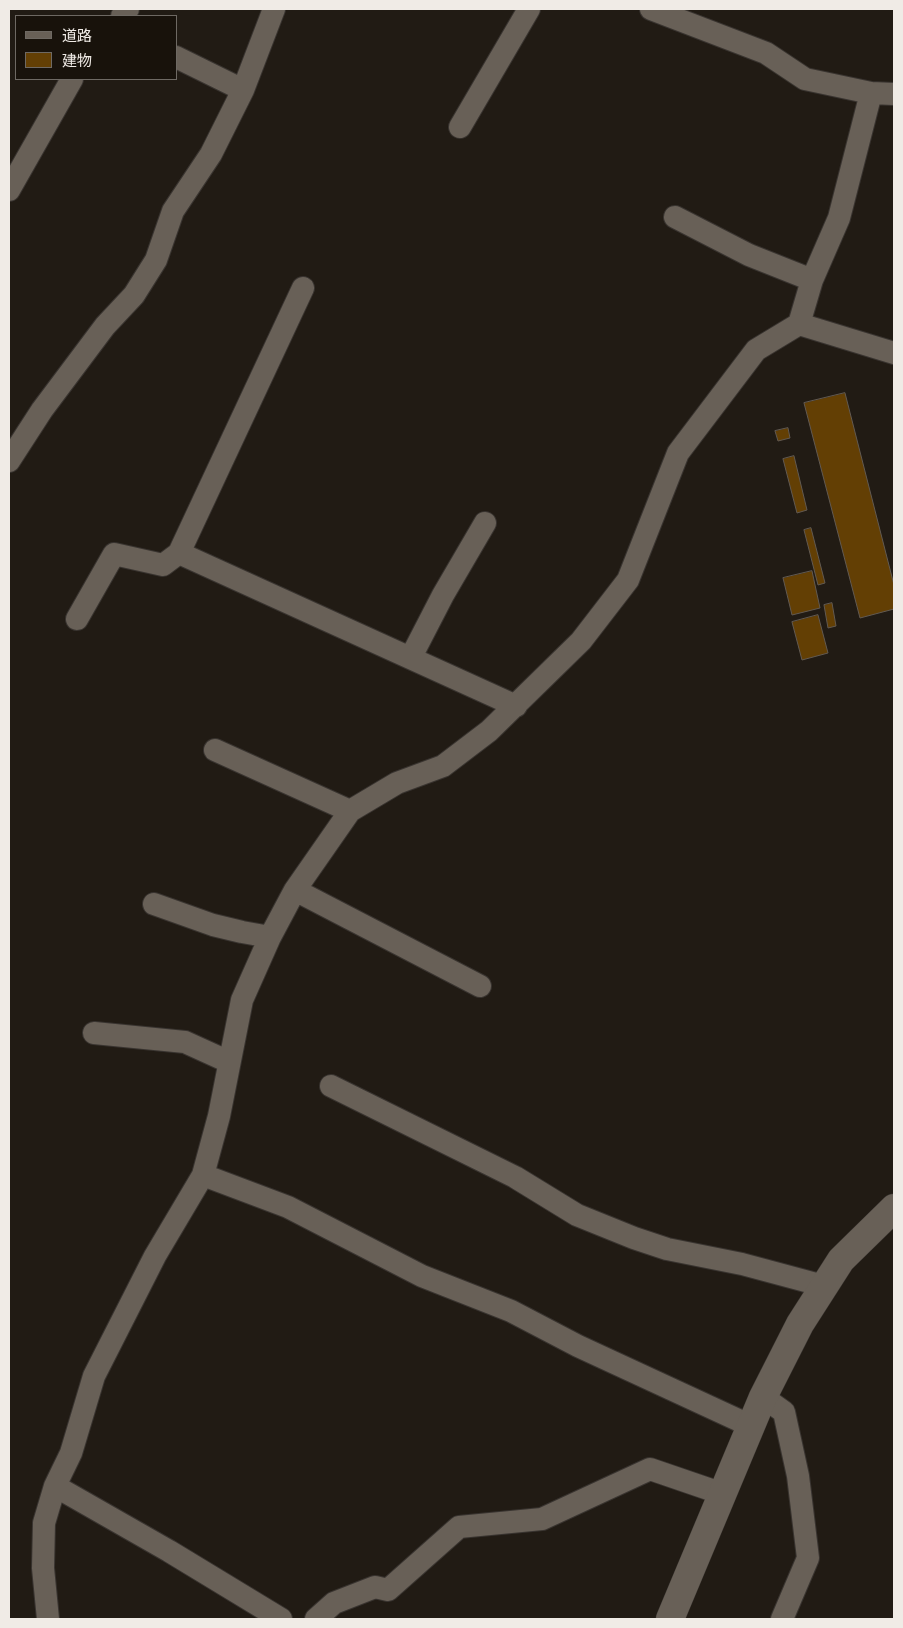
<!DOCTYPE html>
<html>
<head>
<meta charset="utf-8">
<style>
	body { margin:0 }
	#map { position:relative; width:903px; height:1628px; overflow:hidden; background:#211b14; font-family:"DejaVu Sans","Noto Sans JP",sans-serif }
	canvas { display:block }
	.frame { position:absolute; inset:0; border:10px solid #f0ebe6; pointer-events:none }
	.legend { position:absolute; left:15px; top:15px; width:162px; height:65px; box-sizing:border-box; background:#18120b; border:1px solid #6e6963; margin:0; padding:6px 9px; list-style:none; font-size:15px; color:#f0ebe6 }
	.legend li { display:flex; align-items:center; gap:10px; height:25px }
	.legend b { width:25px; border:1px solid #6e6963 }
</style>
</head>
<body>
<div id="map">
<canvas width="903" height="1628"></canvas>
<div class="frame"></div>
<ul class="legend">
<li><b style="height:6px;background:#686057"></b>道路</li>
<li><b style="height:14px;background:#633f04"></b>建物</li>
</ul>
</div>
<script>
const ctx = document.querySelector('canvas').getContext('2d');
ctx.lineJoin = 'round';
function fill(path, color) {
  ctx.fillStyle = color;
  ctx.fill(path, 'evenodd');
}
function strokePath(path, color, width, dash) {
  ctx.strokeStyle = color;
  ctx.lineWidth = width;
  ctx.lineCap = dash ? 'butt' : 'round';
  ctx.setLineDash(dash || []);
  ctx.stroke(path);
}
const building = new Path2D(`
	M 845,393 L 894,585 L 894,609 L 860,618 L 804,403 Z
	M 788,428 L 790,438 L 778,441 L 775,431 Z
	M 794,456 L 807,510 L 797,513 L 783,459 Z
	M 811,528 L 825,583 L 818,585 L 804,530 Z
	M 812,571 L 820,608 L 792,615 L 783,578 Z
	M 832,603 L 836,626 L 828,628 L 824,605 Z
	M 818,615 L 828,653 L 802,660 L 792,622 Z`);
fill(building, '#633f04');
strokePath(building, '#625a52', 1);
const street = new Path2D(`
	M 651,9 L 766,53 L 805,79 L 871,93 L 894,94
	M 122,16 L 128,9
	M 243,90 L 274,9
	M 460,127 L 529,9
	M 9,190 L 72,79
	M 675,217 L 749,255 L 812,280
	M 303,288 L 179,553 L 516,706
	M 799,324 L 894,353
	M 9,461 L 42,410 L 105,326 L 134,295 L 156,260 L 173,211 L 211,154 L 243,90 L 176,57
	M 77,619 L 114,554 L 163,565 L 179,553
	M 411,657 L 443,595 L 485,523
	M 215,750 L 350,811
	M 295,890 L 480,986
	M 154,904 L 213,925 L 242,932 L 270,937
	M 94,1033 L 185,1042 L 229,1062
	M 331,1086 L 515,1177 L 577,1215 L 634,1238 L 667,1249 L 742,1264 L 824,1286
	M 203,1175 L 288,1207 L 422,1276 L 511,1311 L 578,1346 L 751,1426
	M 763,1397 L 784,1412 L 798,1476 L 808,1558 L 782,1619
	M 55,1486 L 169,1551 L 281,1619
	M 48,1619 L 43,1568 L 44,1523 L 55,1486 L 71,1453 L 94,1376 L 155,1256 L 203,1175 L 219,1116 L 242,1000 L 270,937 L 295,890 L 350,811 L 397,783 L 443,766 L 489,731 L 581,641 L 628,580 L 678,453 L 756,350 L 799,324 L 812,280 L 839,218 L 871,93
	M 316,1619 L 334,1603 L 375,1587 L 388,1590 L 459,1527 L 542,1519 L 650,1469 L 723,1494`);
const secondary = new Path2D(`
	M 670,1619 L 763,1397 L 800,1324 L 841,1260 L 894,1208`);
strokePath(street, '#393430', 24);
strokePath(secondary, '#393430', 29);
strokePath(street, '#686057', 22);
strokePath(secondary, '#686057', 28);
</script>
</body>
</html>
